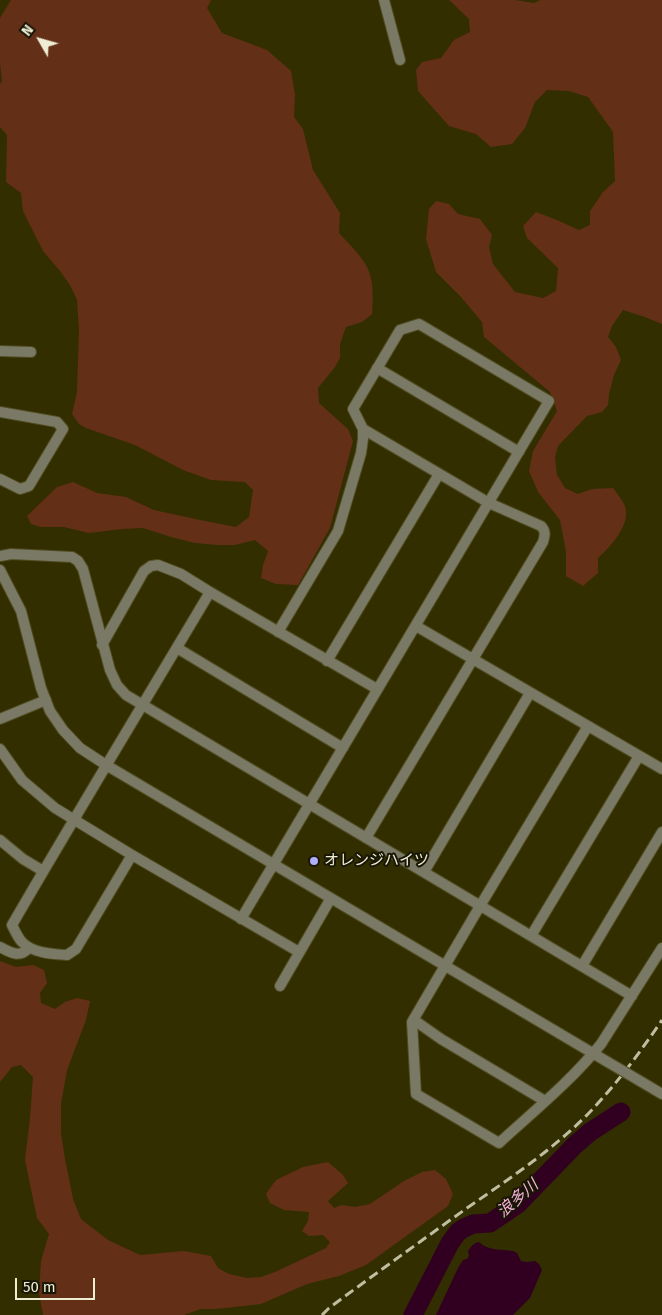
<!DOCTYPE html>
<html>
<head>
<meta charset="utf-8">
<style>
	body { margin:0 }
	#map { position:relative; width:662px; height:1315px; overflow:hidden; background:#322e00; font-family:"Fira Sans",sans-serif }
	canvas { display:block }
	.north { position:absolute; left:15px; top:15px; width:50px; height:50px; -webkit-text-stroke:4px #181604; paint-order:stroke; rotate:308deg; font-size:14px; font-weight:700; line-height:20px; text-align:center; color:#eeedd4 }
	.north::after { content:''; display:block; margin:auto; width:18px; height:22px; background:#eeedd4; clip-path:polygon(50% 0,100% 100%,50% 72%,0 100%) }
	.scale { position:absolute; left:15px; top:1278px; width:80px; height:22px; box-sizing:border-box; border:2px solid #eeedd4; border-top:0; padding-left:6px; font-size:15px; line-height:18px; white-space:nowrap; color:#eeedd4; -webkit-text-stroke:4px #181604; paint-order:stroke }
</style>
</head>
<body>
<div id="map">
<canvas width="662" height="1315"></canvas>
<div class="north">N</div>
<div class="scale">50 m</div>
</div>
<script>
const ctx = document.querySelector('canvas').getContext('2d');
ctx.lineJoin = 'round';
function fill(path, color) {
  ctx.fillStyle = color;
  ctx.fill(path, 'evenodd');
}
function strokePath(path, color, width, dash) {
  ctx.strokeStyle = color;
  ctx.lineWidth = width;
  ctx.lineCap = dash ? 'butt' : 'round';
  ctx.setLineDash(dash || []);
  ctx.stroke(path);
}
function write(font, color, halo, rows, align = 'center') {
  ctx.font = font + ' "Fira Sans","Noto Sans JP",sans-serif';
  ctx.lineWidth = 4;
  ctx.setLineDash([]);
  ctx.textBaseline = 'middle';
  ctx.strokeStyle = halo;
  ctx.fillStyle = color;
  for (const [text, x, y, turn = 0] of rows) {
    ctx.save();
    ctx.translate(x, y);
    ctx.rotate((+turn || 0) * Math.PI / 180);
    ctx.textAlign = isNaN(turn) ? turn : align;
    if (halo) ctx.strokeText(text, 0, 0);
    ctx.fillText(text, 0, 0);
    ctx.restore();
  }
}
fill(new Path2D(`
	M 11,0 L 211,0 L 207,8 L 222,33 L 267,50 L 291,71 L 295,95 L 294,117 L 303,129 L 313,170 L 340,213 L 339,233 C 349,244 360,254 367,267 C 374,280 373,299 372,314 L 362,322 L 346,327 L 340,344 L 340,358 L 335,367 L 318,388 L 319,403 L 348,429 L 353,441 L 330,528 L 298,585 L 276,584 L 261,578 L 263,565 L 268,551 L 255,540 L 235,545 L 218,545 L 195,543 L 171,537 L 143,528 L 122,529 L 89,533 L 64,527 L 41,527 L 31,524 L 27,516 L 57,487 L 73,482 L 97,493 L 126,497 L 154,510 L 200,520 L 236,527 L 249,517 L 253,490 L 245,482 L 211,480 L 183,470 L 135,445 L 86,428 L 79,424 L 72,414 L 77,392 L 79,330 L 77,300 L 70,285 L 60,271 L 43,251 L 23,211 L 21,193 L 6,182 L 7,135 L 0,127 L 0,84 L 2,81 L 0,63 L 0,18 Z
	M 449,0 L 515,0 L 534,3 L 540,0 L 662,0 L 662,324 L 645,317 L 623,310 L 612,326 L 608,337 L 616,347 L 621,360 L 614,375 L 609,394 L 608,405 L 602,412 L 587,416 L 558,446 L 555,457 L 557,475 L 565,488 L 578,494 L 592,489 L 613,488 C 617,493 621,499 624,504 C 633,523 611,546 598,558 L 598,573 L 583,586 L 566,576 L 566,552 L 560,520 L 538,492 L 529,471 L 533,451 L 557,411 L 550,392 L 484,337 L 482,322 L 461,297 L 436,272 L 426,239 L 429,209 L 436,201 L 449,204 L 458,214 L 480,219 L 492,235 L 489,247 L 493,264 L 515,292 L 543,298 L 556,291 L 558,268 L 527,238 L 523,226 L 536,212 L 557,220 L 579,230 L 590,225 L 590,211 L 603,192 L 615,181 L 613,132 L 588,97 L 569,91 L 547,90 L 535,102 L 525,128 L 512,144 L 491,147 L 476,134 L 449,126 L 418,91 L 416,70 L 422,62 L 441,58 L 454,40 L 470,32 L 469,19 Z
	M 0,961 L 16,967 L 33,965 L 44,970 L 47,983 L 40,993 L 41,1003 L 55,1009 L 65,1002 L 77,998 L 90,1001 L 86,1020 L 67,1070 L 61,1104 L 61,1133 L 65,1159 L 73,1199 L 81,1219 L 108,1240 L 140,1255 L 184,1251 L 211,1256 L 218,1268 L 229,1274 L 247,1278 L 261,1277 L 275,1272 L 326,1248 L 330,1242 L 323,1235 L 309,1236 L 302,1231 L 308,1221 L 309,1212 L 284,1210 L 270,1203 L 266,1194 L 276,1180 L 303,1167 L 328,1162 L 343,1175 L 348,1183 L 328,1201 L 334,1208 L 342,1205 L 355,1207 L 370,1204 L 404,1181 L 422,1172 L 435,1170 L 446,1179 L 453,1194 L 448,1206 L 366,1265 L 339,1276 L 307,1284 L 261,1304 L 216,1309 L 201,1309 L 184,1315 L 43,1315 L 39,1293 L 41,1261 L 49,1234 L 37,1218 L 25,1160 L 30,1118 L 33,1077 L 21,1065 L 12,1067 L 0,1082 Z`), '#642f17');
fill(new Path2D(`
	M 479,1242 C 488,1251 502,1249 513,1251 L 517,1253 L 521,1261 L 527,1262 L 535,1261 L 539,1264 L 542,1270 L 530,1298 L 513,1315 L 436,1315 L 458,1268 L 463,1260 L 467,1259 L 469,1256 L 468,1251 C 471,1247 473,1243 479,1242 Z`), '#310021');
strokePath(new Path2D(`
	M 413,1315 L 450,1243 L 458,1232 L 464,1228 L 473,1224 L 490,1223 L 518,1204 L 575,1145 L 590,1132 L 621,1112`), '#310021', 19);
const minor = new Path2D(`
	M 384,0 L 400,60
	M 0,351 L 31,352
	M 377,368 L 519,452
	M 0,412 L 57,422 L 63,429 L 29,486 L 20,489 L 0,479
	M 363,429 L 489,503 L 541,526 C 546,531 545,536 543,542 L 366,838
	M 0,556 L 11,554 L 72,557 L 78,561 L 83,569 L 110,670 L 117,685 L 126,695 L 632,996
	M 0,570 L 21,611 L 41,688 L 50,711 L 63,730 L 80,748 L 106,765 L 606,1061
	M 416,626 L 662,769
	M 102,645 L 144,571 L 151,566 L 158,565 L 181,574 L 210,592 L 377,689
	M 177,648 L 343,748
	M 327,661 L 439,474
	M 0,719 L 46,700
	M 588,726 L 480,906 L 412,1022 L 416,1094 L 499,1143 C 534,1111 571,1081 601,1044 L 662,948
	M 0,749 L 22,780 L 55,808 L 132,855 L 299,952
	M 0,840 L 23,859 L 43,871
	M 132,855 L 76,949 L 67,955 C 53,954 32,953 22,942 C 18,938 15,931 12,925 C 77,813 144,703 210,592
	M 424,872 L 530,693
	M 241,919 L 549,401 L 419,324 L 400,330 L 353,409 L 363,429 L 363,439 L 361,453 L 338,531 L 278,632
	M 531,936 L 639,756
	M 0,947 C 11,953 20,958 29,948
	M 582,966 L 662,832
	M 280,986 L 331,898
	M 414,1020 L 441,1039 L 545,1101
	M 640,1081 L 662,1094`);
strokePath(minor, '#504d22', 12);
strokePath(minor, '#7a7965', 10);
strokePath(new Path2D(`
	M 322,1315 L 329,1308 C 375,1274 421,1241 467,1208 C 509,1179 551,1151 587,1115 C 615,1086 639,1054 662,1020`), '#bfbea0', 3, [10, 5]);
const minorBridge = new Path2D(`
	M 606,1061 L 640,1081`);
strokePath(minorBridge, '#504d22', 12, []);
strokePath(minorBridge, '#7a7965', 10);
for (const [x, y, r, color] of [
	[314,861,5,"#afaefa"]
]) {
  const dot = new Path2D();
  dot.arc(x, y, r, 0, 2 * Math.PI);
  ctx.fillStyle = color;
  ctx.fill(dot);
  strokePath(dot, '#181604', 2);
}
write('15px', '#eeedd4', '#181604', [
	["オレンジハイツ",324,861]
], 'left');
write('italic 16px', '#f8b3da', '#181604', [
	["浪多川",518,1199,-41]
]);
</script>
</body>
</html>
